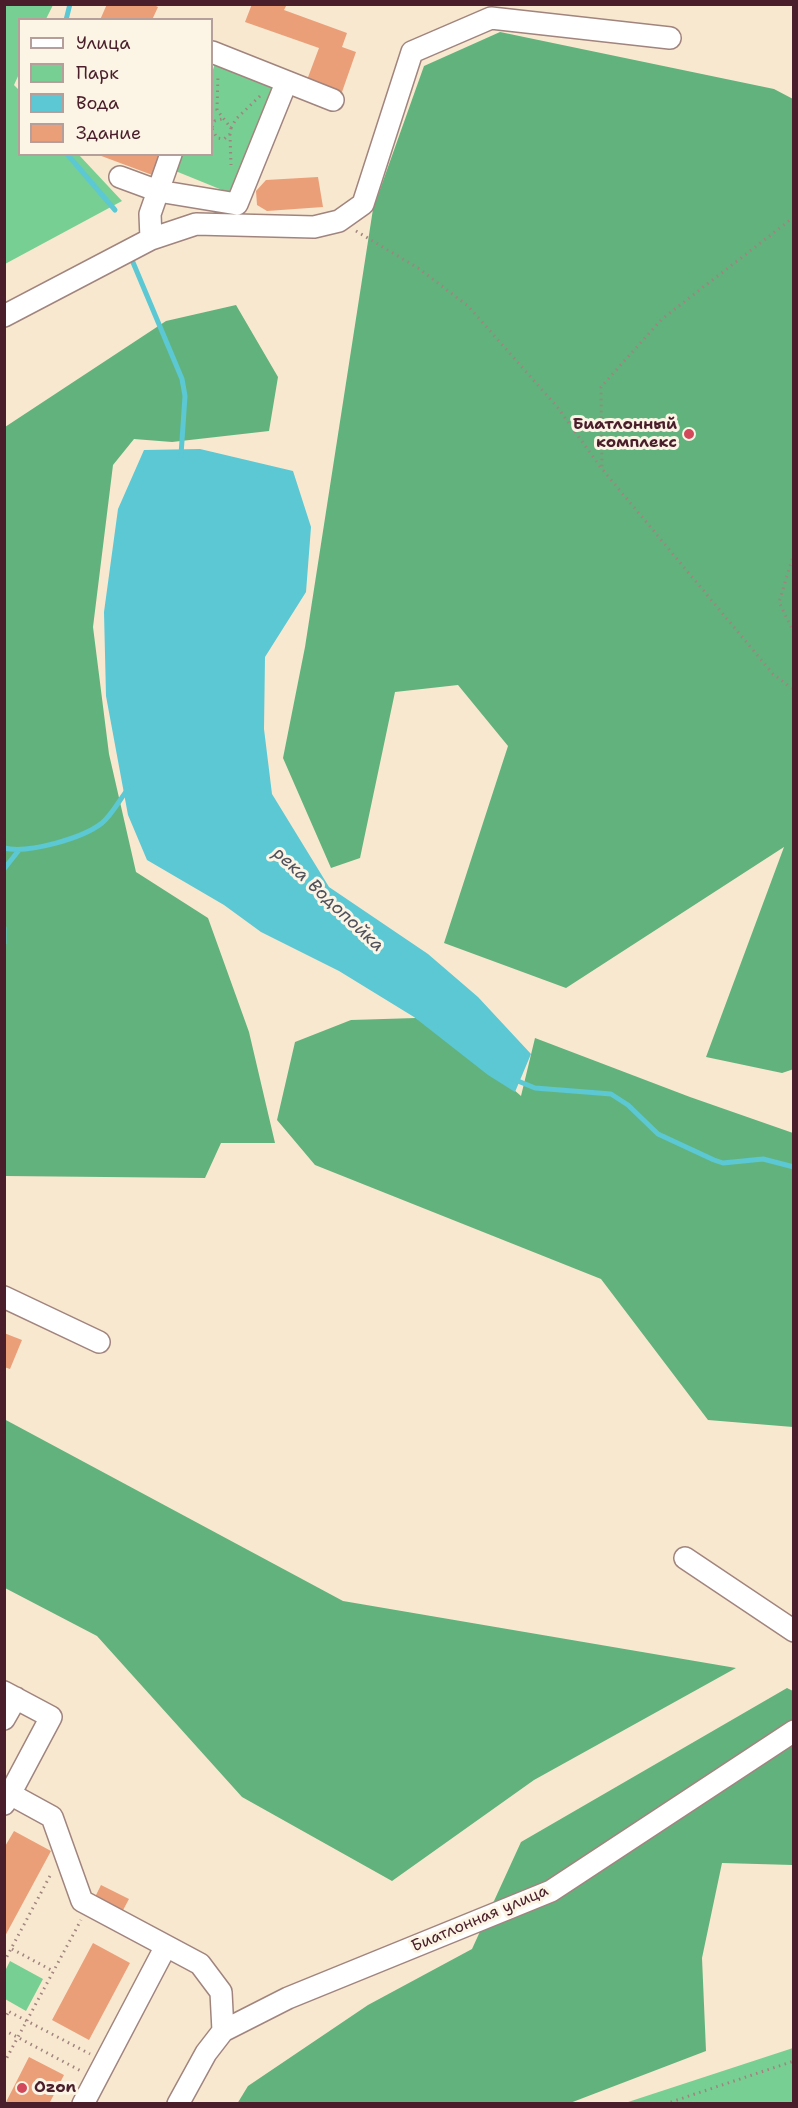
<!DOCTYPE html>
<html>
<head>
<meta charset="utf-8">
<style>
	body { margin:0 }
	#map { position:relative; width:798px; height:2108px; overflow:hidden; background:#f8e8d0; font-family:"Shantell Sans",sans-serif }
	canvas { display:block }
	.frame { position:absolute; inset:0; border:6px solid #4a1f2b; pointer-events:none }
	.legend { position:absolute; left:18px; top:18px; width:195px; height:138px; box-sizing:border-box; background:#fcf5e5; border:2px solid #b59f9b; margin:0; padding:8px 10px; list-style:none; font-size:18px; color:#4a1f2b }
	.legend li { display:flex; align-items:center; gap:12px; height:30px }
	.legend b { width:30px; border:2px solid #b59f9b }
</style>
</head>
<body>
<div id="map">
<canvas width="798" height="2108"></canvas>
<div class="frame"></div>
<ul class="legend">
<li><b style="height:8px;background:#fff"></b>Улица</li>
<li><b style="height:16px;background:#78cf93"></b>Парк</li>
<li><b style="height:16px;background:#5bc8d3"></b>Вода</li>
<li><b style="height:16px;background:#ea9f79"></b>Здание</li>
</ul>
</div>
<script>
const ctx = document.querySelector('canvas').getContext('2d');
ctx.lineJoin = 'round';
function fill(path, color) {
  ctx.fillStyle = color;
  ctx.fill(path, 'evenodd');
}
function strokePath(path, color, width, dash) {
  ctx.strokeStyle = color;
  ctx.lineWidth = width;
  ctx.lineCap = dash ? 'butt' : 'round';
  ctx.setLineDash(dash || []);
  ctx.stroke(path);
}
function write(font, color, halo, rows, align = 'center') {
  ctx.font = font + ' "Shantell Sans",sans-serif';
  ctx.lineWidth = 6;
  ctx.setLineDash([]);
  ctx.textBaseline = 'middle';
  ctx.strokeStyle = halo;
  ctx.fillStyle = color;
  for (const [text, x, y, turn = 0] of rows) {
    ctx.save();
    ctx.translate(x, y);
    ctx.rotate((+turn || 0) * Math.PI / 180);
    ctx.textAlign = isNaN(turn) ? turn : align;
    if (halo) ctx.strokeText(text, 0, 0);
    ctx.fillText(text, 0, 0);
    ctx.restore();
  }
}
fill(new Path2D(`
	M 5,4 L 53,5 L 46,19 L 20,20 L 19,74 L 14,85 L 19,90 L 20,154 L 79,155 L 122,201 L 5,264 Z
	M 215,63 L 275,87 L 232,194 L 173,170 L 179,155 L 212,154 L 212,73 Z
	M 10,1961 L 43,1979 L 26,2011 L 5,1999 L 5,1971 Z
	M 793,2048 L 793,2103 L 625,2103 Z`), '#78cf93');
fill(new Path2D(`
	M 500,32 L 774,89 L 793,99 L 794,1069 L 782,1073 L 706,1057 L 784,847 L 566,988 L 444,943 L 508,746 L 458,685 L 395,692 L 360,858 L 331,868 L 283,758 L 305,647 L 373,209 L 424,66 Z
	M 236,305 L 278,377 L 269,431 L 172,442 L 134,439 L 113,465 L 93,627 L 109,754 L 136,872 L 208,918 L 249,1032 L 275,1143 L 221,1143 L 205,1178 L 5,1176 L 5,427 L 166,321 Z
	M 416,1018 L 463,1045 L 521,1096 L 535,1038 L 690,1097 L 793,1133 L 793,1427 L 708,1420 L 601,1279 L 315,1165 L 277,1120 L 295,1042 L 351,1020 Z
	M 4,1419 L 343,1601 L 736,1668 L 534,1780 L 392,1881 L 242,1797 L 97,1636 L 5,1588 Z
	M 787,1688 L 793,1691 L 793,1865 L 722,1863 L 702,1958 L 706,2051 L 570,2103 L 237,2104 L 248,2086 L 368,2005 L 472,1949 L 521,1842 Z`), '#62b27d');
fill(new Path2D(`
	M 200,449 L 293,471 L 311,527 L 306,592 L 265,657 L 264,729 L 272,794 L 329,887 L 428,954 L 478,997 L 531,1054 L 515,1092 L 488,1075 L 414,1017 L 339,971 L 261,932 L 224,905 L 147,860 L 128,815 L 106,696 L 104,612 L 118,509 L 144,450 Z`), '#5bc8d3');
strokePath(new Path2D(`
	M 66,20 L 70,4
	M 67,154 L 115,210
	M 132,260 L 182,379 L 185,396 L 181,455
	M 4,848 C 28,854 83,838 102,823 C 112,815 120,799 128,789
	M 4,869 L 19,850
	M 4,928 L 4,943
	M 513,1079 L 535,1088 L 611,1094 L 628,1105 L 658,1134 L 714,1160 L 723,1163 L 763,1159 L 794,1167`), '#5bc8d3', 5);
fill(new Path2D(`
	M 107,4 L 152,4 L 158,7 L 152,20 L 100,20 Z
	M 252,4 L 287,4 L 284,10 L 347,33 L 342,47 L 356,52 L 342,92 L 307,80 L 319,48 L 245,22 Z
	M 96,154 L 162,154 L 155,176 Z
	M 318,177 L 323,207 L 267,211 L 257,205 L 256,191 L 266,180 Z
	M 4,1333 L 22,1340 L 10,1369 L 4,1367 Z
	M 14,1831 L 51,1851 L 4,1938 L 4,1848 Z
	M 101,1885 L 129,1899 L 122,1912 L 95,1897 Z
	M 93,1943 L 130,1963 L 89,2040 L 52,2020 Z
	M 29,2057 L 64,2075 L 49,2104 L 5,2104 Z`), '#ea9f79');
const minor = new Path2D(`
	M 212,52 L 333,100
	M 120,177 L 158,191 L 237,204 L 286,83
	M 151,239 L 150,214 L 171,154
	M 4,316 L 151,239 L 196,224 L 314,227 L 339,221 L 363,204 L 412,52 L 491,18 L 670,38
	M 4,1297 L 99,1342
	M 685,1558 L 794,1631
	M 4,1692 L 51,1717 L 10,1794
	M 4,1719 L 16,1698
	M 4,1804 L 10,1794 L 52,1817 L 82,1901 L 200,1964 L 221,1992 L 223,2031
	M 83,2104 L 166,1946
	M 178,2104 L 206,2053 L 223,2031 L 288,1998 L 551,1891 L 794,1731`);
strokePath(minor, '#a1847e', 24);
strokePath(new Path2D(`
	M 212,127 L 215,121 L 222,119
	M 231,128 L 236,119 L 260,96
	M 212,129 L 217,138 L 224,139 L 230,134 L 231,128 L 217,110 L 218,75
	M 230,134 L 231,165
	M 794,217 L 662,319 L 601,387 L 602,469 L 773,674 L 794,690
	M 356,231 L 418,268 L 468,306 L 559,409 L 601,468
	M 794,553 L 779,602 L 794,633
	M 12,1949 L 53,1971
	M 4,1962 L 51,1874
	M 4,2009 L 90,2054
	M 4,2020 L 9,2011
	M 4,2030 L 81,2071
	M 4,2063 L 81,1920
	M 665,2104 L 794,2061`), '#a1847e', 3, [1.5, 4.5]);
strokePath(minor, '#fff', 21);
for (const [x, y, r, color] of [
	[689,434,6,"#d1495b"],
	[22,2088,6,"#d1495b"]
]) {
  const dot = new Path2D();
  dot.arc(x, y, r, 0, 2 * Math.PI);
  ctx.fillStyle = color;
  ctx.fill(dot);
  strokePath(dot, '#fcf5e5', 2);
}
write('bold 16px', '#4a1f2b', '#fcf5e5', [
	["Биатлонный",677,425],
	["комплекс",677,443],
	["Ozon",34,2088,"left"]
], 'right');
write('16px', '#4a1f2b', '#fcf5e5', [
	["Биатлонная улица",480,1919,-23]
]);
write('italic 18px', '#4f525d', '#fcf5e5', [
	["река Водопойка",328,900,43]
]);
</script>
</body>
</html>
